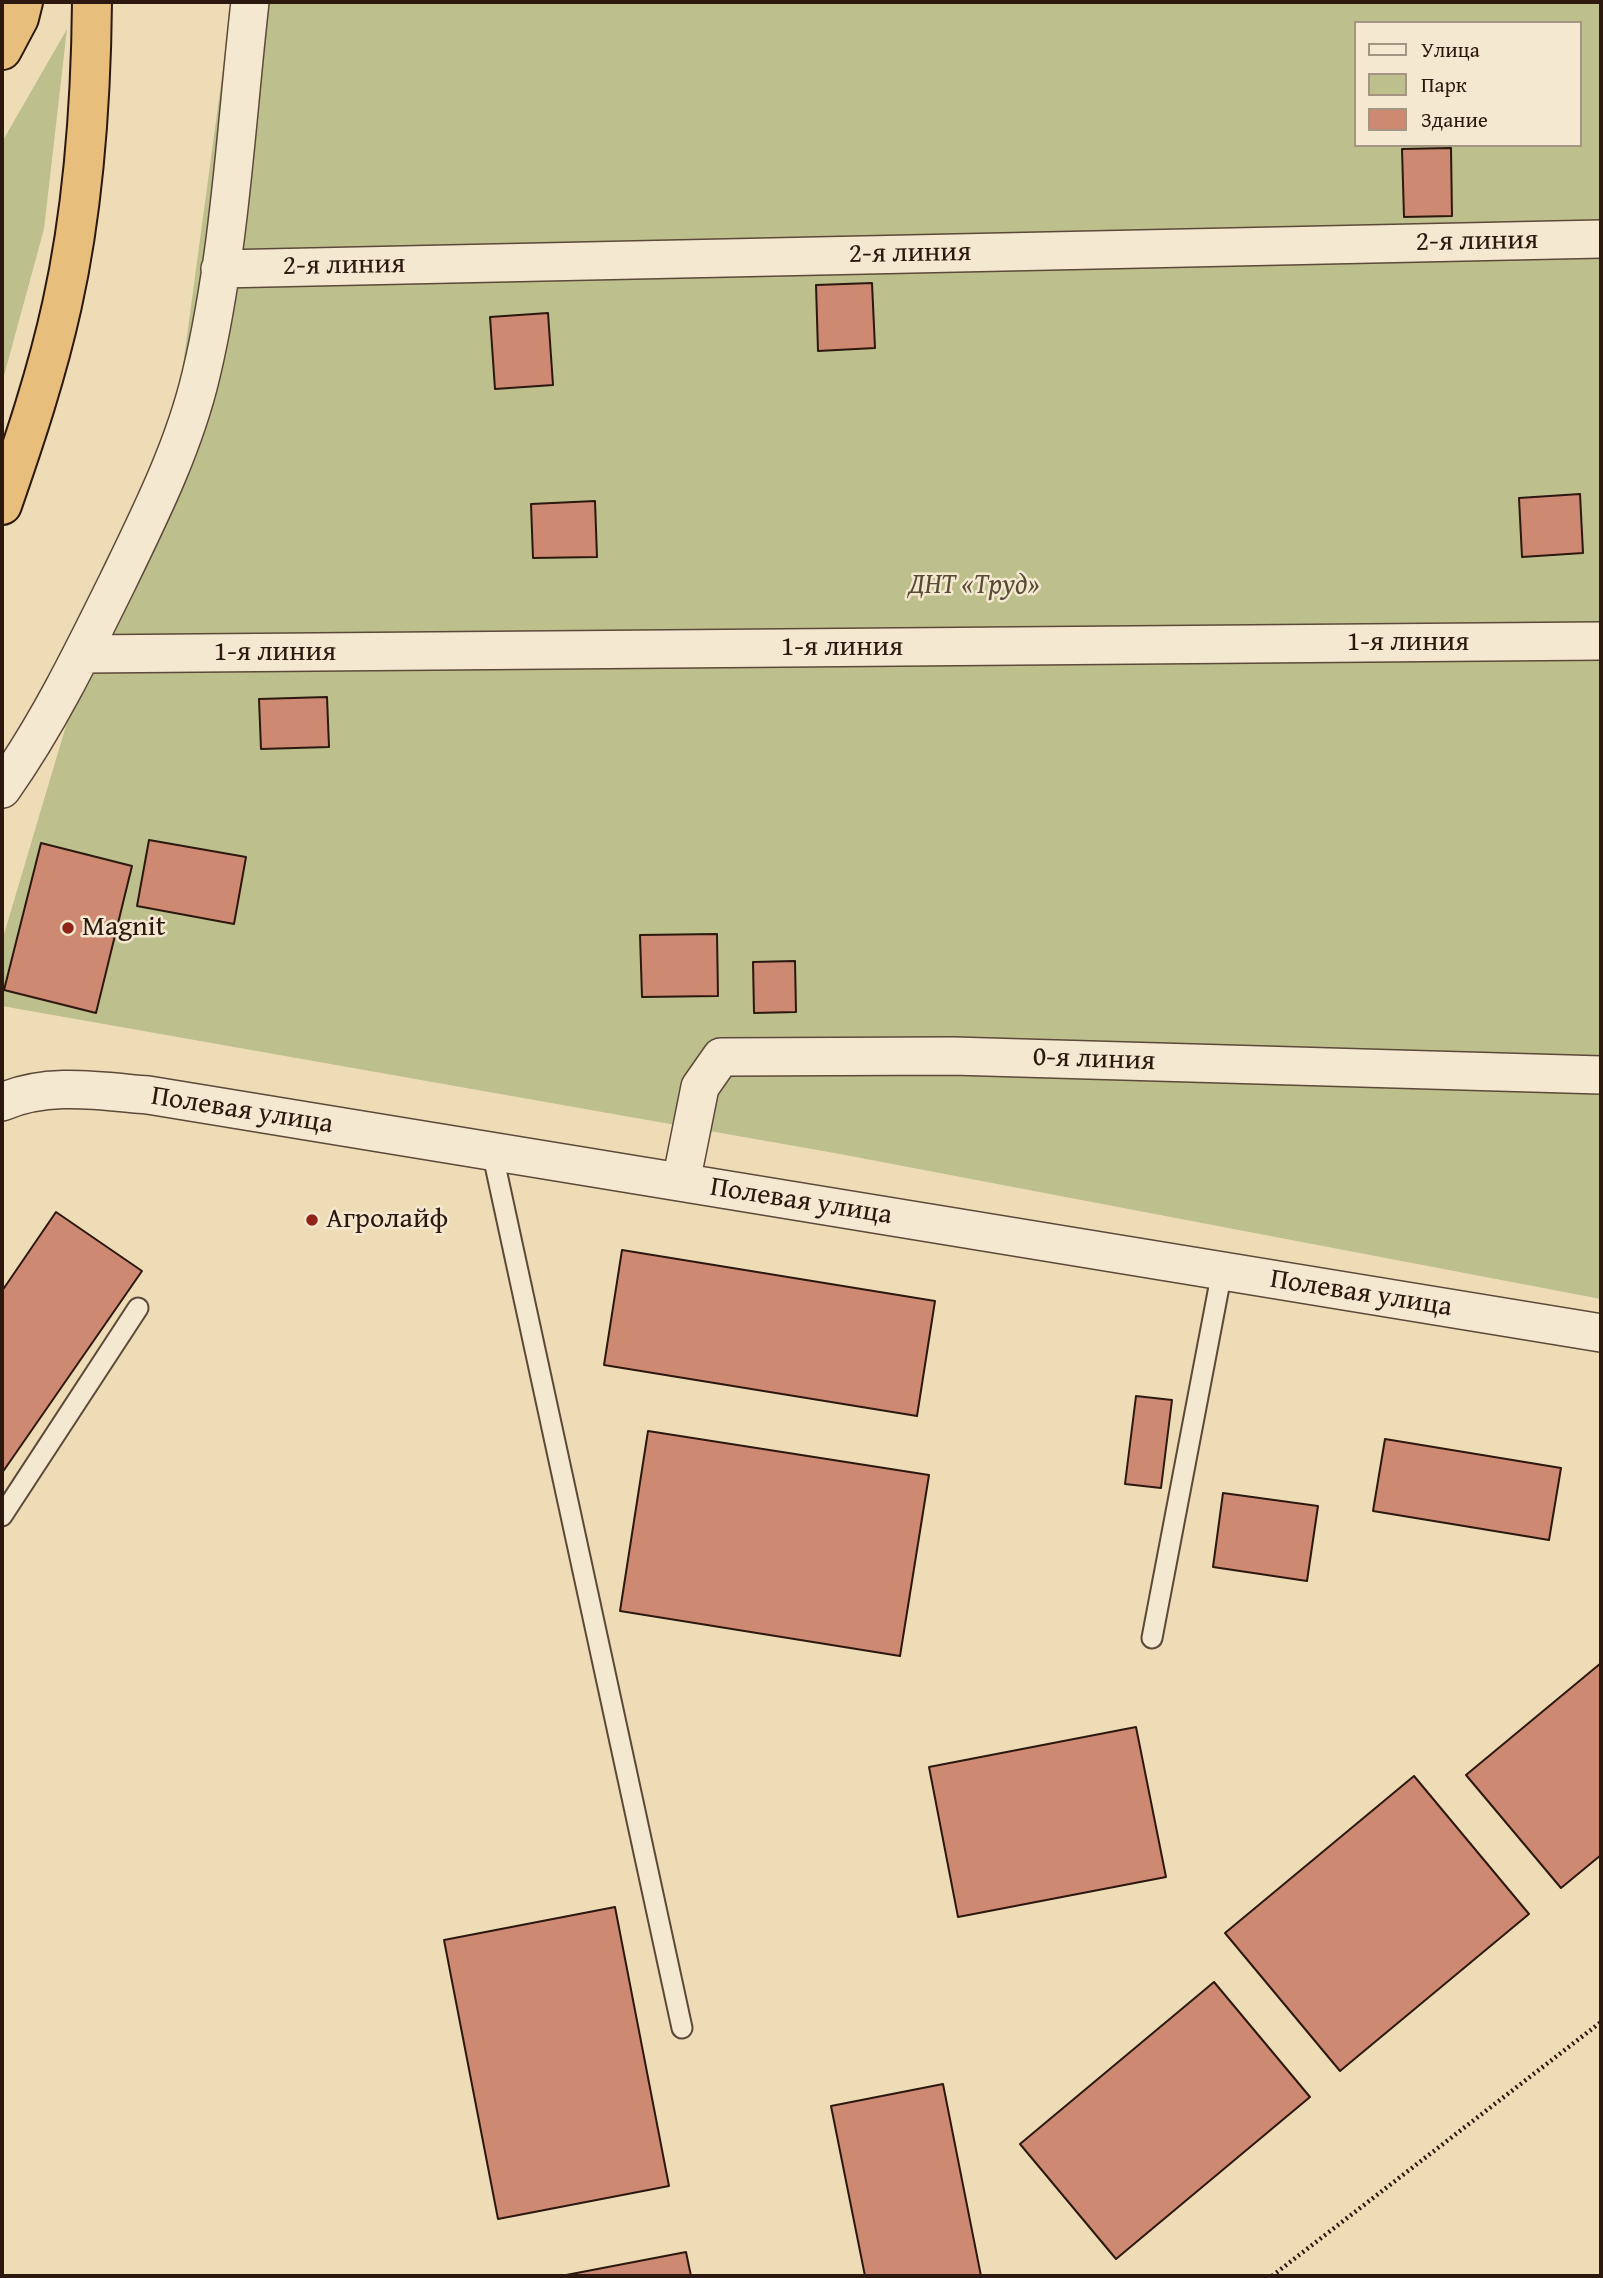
<!DOCTYPE html>
<html>
<head>
<meta charset="utf-8">
<style>
	body { margin:0 }
	#map { position:relative; width:1603px; height:2278px; overflow:hidden; background:#eedcb7; font-family:"Gentium Book Plus",serif }
	canvas { display:block }
	.frame { position:absolute; inset:0; border:4px solid #2c180f; pointer-events:none }
	.legend { position:absolute; left:1354px; top:21px; width:228px; height:126px; box-sizing:border-box; background:#f4e8d0; border:2px solid #a49583; margin:0; padding:9px 12px; list-style:none; font-size:21px; color:#2c180f }
	.legend li { display:flex; align-items:center; gap:14px; height:35px }
	.legend b { width:35px; border:2px solid #a49583 }
</style>
</head>
<body>
<div id="map">
<canvas width="1603" height="2278"></canvas>
<div class="frame"></div>
<ul class="legend">
<li><b style="height:9px;background:#f4e8d0"></b>Улица</li>
<li><b style="height:19px;background:#bdbf8c"></b>Парк</li>
<li><b style="height:19px;background:#cd8971"></b>Здание</li>
</ul>
</div>
<script>
const ctx = document.querySelector('canvas').getContext('2d');
ctx.lineJoin = 'round';
function fill(path, color) {
  ctx.fillStyle = color;
  ctx.fill(path, 'evenodd');
}
function strokePath(path, color, width, dash) {
  ctx.strokeStyle = color;
  ctx.lineWidth = width;
  ctx.lineCap = dash ? 'butt' : 'round';
  ctx.setLineDash(dash || []);
  ctx.stroke(path);
}
function write(font, color, halo, rows, align = 'center') {
  ctx.font = font + ' "Gentium Book Plus",serif';
  ctx.lineWidth = 5;
  ctx.setLineDash([]);
  ctx.textBaseline = 'middle';
  ctx.strokeStyle = halo;
  ctx.fillStyle = color;
  for (const [text, x, y, turn = 0] of rows) {
    ctx.save();
    ctx.translate(x, y);
    ctx.rotate((+turn || 0) * Math.PI / 180);
    ctx.textAlign = isNaN(turn) ? turn : align;
    if (halo) ctx.strokeText(text, 0, 0);
    ctx.fillText(text, 0, 0);
    ctx.restore();
  }
}
fill(new Path2D(`
	M 232,2 L 1601,2 L 1601,1299 L 840,1154 L 2,1006 L 2,941 L 84,665 L 175,425 ZM 1356,23 L 1580,23 L 1580,145 L 1356,145 Z
	M 67,29 L 44,229 L 2,383 L 2,142 Z`), '#bdbf8c');
const building = new Path2D(`
	M 1451,148 L 1452,216 L 1404,217 L 1402,149 Z
	M 872,283 L 875,348 L 818,351 L 816,285 Z
	M 548,313 L 553,385 L 495,389 L 490,317 Z
	M 1580,494 L 1583,553 L 1522,557 L 1519,498 Z
	M 595,501 L 597,557 L 533,558 L 531,504 Z
	M 327,697 L 329,747 L 261,749 L 259,699 Z
	M 149,840 L 246,857 L 234,924 L 137,906 Z
	M 41,843 L 132,866 L 96,1013 L 4,990 Z
	M 717,934 L 718,996 L 642,997 L 640,935 Z
	M 795,961 L 796,1012 L 754,1013 L 753,962 Z
	M 56,1212 L 142,1271 L 2,1473 L 2,1291 Z
	M 622,1250 L 935,1301 L 917,1416 L 604,1365 Z
	M 1136,1396 L 1172,1400 L 1161,1488 L 1125,1484 Z
	M 648,1431 L 929,1475 L 900,1656 L 620,1611 Z
	M 1385,1439 L 1561,1468 L 1549,1540 L 1373,1511 Z
	M 1223,1493 L 1318,1506 L 1307,1581 L 1213,1567 Z
	M 1601,1663 L 1601,1855 L 1561,1888 L 1466,1775 Z
	M 1136,1727 L 1166,1877 L 958,1917 L 929,1767 Z
	M 1414,1776 L 1529,1914 L 1340,2071 L 1225,1933 Z
	M 615,1907 L 669,2186 L 498,2219 L 444,1940 Z
	M 1214,1982 L 1310,2097 L 1116,2259 L 1020,2144 Z
	M 943,2084 L 981,2276 L 865,2276 L 831,2106 Z
	M 686,2252 L 691,2276 L 561,2276 Z`);
fill(building, '#cd8971');
strokePath(building, '#2c180f', 2);
const lane = new Path2D(`
	M 492,1151 L 682,2028
	M 2,1516 L 138,1308
	M 1152,1638 L 1222,1271`);
const street = new Path2D(`
	M 220,269 L 1601,239
	M 82,654 L 1601,641
	M 2,789 C 48,724 83,652 118,581 C 150,515 184,447 201,375 C 230,253 236,125 250,2
	M 2,1102 C 48,1082 99,1091 148,1095 L 1601,1333
	M 681,1182 L 700,1087 L 721,1057 L 953,1056 L 1601,1075`);
const highway = new Path2D(`
	M 2,50 L 19,18 L 23,2
	M 2,505 C 25,439 47,373 62,305 C 84,206 91,103 92,2`);
strokePath(lane, '#5c4939', 23);
strokePath(street, '#5c4939', 40);
strokePath(highway, '#2c180f', 42);
strokePath(new Path2D(`
	M 1272,2276 L 1601,2022`), '#2c180f', 4.5, [2, 3.5]);
strokePath(lane, '#f4e8d0', 19);
strokePath(street, '#f4e8d0', 37);
strokePath(highway, '#e7be7c', 38);
for (const [x, y, r, color] of [
	[68,928,7,"#8f2418"],
	[312,1220,7,"#8f2418"]
]) {
  const dot = new Path2D();
  dot.arc(x, y, r, 0, 2 * Math.PI);
  ctx.fillStyle = color;
  ctx.fill(dot);
  strokePath(dot, '#f4e8d0', 2.5);
}
write('28px', '#2c180f', '#f4e8d0', [
	["2-я линия",1477,242,-1],
	["2-я линия",910,254,-1],
	["2-я линия",344,266,-1],
	["1-я линия",1408,643],
	["1-я линия",842,648],
	["1-я линия",275,653],
	["0-я линия",1094,1060,2],
	["Полевая улица",242,1111,9],
	["Полевая улица",801,1202,9],
	["Полевая улица",1361,1294,9]
]);
write('italic 28px', '#584a34', '#f4e8d0', [
	["ДНТ «Труд»",974,586]
]);
write('28px', '#2c180f', '#f4e8d0', [
	["Magnit",82,928],
	["Агролайф",326,1220]
], 'left');
</script>
</body>
</html>
